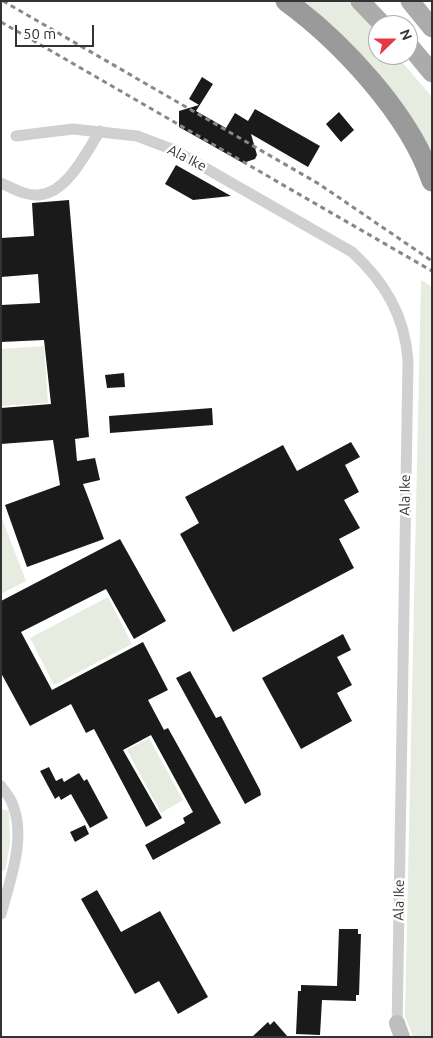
<!DOCTYPE html>
<html>
<head>
<meta charset="utf-8">
<style>
	body { margin:0 }
	#map { position:relative; width:433px; height:1038px; overflow:hidden; background:#fff; font-family:Ubuntu,sans-serif }
	canvas { display:block }
	.frame { position:absolute; inset:0; border:2px solid #333; pointer-events:none }
	.north { position:absolute; left:368px; top:15px; width:50px; height:50px; box-sizing:border-box; background:#fff; border:1px solid #adadad; border-radius:50%; rotate:68deg; font-size:14px; font-weight:700; line-height:20px; text-align:center; color:#333 }
	.north::after { content:''; display:block; margin:auto; width:18px; height:22px; background:#e63946; clip-path:polygon(50% 0,100% 100%,50% 72%,0 100%) }
	.scale { position:absolute; left:15px; top:25px; width:79px; height:22px; box-sizing:border-box; border:2px solid #333; border-top:0; padding-left:6px; font-size:15px; line-height:18px; white-space:nowrap; color:#333; -webkit-text-stroke:4px #fff; paint-order:stroke }
</style>
</head>
<body>
<div id="map">
<canvas width="433" height="1038"></canvas>
<div class="frame"></div>
<div class="north">N</div>
<div class="scale">50 m</div>
</div>
<script>
const ctx = document.querySelector('canvas').getContext('2d');
ctx.lineJoin = 'round';
function fill(path, color) {
  ctx.fillStyle = color;
  ctx.fill(path, 'evenodd');
}
function strokePath(path, color, width, dash) {
  ctx.strokeStyle = color;
  ctx.lineWidth = width;
  ctx.lineCap = dash ? 'butt' : 'round';
  ctx.setLineDash(dash || []);
  ctx.stroke(path);
}
function write(font, color, halo, rows, align = 'center') {
  ctx.font = font + ' Ubuntu,sans-serif';
  ctx.lineWidth = 5;
  ctx.setLineDash([]);
  ctx.textBaseline = 'middle';
  ctx.strokeStyle = halo;
  ctx.fillStyle = color;
  for (const [text, x, y, turn = 0] of rows) {
    ctx.save();
    ctx.translate(x, y);
    ctx.rotate((+turn || 0) * Math.PI / 180);
    ctx.textAlign = isNaN(turn) ? turn : align;
    if (halo) ctx.strokeText(text, 0, 0);
    ctx.fillText(text, 0, 0);
    ctx.restore();
  }
}
fill(new Path2D(`
	M 294,1 L 351,1 L 378,34 L 378,55 L 396,55 L 432,97 L 432,167 Z
	M 421,280 L 432,287 L 432,1037 L 413,1037 L 405,1016 Z
	M 44,346 L 48,403 L 1,406 L 1,349 Z
	M 1,516 L 26,581 L 1,594 Z
	M 108,597 L 132,644 L 54,685 L 30,638 Z
	M 149,738 L 183,800 L 161,813 L 127,750 Z
	M 1,809 L 9,811 L 10,843 L 5,871 L 1,870 Z`), '#e6ecdf');
fill(new Path2D(`
	M 202,77 L 213,84 L 196,111 L 226,128 L 235,113 L 248,121 L 255,109 L 320,146 L 308,167 L 251,134 L 257,155 L 255,159 L 243,163 L 179,127 L 179,111 L 199,105 L 189,99 Z
	M 339,112 L 354,130 L 341,142 L 326,124 Z
	M 176,165 L 231,196 L 193,200 L 165,184 Z
	M 69,200 L 89,437 L 75,439 L 77,461 L 95,458 L 100,480 L 83,484 L 104,539 L 27,567 L 5,505 L 60,485 L 53,440 L 1,444 L 1,408 L 51,404 L 44,340 L 1,342 L 1,305 L 40,303 L 38,274 L 1,277 L 1,238 L 34,236 L 32,203 Z
	M 124,373 L 125,387 L 107,388 L 105,375 Z
	M 212,408 L 213,425 L 110,433 L 109,416 Z
	M 351,442 L 360,457 L 345,465 L 359,492 L 344,500 L 360,528 L 339,539 L 354,568 L 233,632 L 180,534 L 199,523 L 185,497 L 283,445 L 297,471 Z
	M 120,539 L 166,621 L 134,639 L 106,589 L 21,632 L 52,690 L 143,642 L 168,690 L 148,700 L 164,730 L 168,728 L 221,823 L 153,860 L 145,845 L 185,823 L 183,818 L 193,812 L 151,735 L 123,750 L 162,818 L 146,827 L 94,729 L 86,733 L 71,704 L 30,726 L 1,673 L 1,601 Z
	M 343,634 L 351,650 L 337,657 L 352,685 L 337,693 L 352,721 L 301,749 L 262,678 Z
	M 190,671 L 216,718 L 221,716 L 260,790 L 261,795 L 245,804 L 176,678 Z
	M 49,767 L 56,781 L 62,778 L 64,782 L 79,773 L 84,781 L 87,779 L 108,818 L 90,828 L 71,794 L 61,800 L 59,796 L 55,799 L 40,771 Z
	M 85,825 L 89,834 L 75,842 L 70,832 Z
	M 97,890 L 121,932 L 160,911 L 208,997 L 178,1014 L 159,981 L 135,994 L 81,899 Z
	M 339,929 L 358,929 L 358,934 L 361,934 L 359,995 L 356,995 L 356,1001 L 322,1000 L 320,1035 L 296,1034 L 298,991 L 301,991 L 301,985 L 337,986 Z
	M 274,1021 L 288,1037 L 252,1037 L 268,1022 L 270,1025 Z`), '#1a1a1a');
strokePath(new Path2D(`
	M 16,136 L 73,129 L 137,136 L 174,150 L 352,252 C 385,282 405,316 408,361 L 397,1030
	M 1,183 C 13,188 25,196 38,195 C 67,194 86,152 100,131
	M 1,786 C 5,792 10,797 12,803 C 27,837 10,880 1,914`), '#d0d0d0', 11);
strokePath(new Path2D(`
	M 397,1023 L 402,1037`), '#bdbdbd', 16);
strokePath(new Path2D(`
	M 360,1 L 383,25
	M 410,1 L 432,28
	M 408,44 L 432,73`), '#ababab', 19);
strokePath(new Path2D(`
	M 286,1 C 342,42 410,115 432,181`), '#9a9a9a', 21);
strokePath(new Path2D(`
	M 3,1 L 319,184 L 432,261
	M 1,22 L 432,271`), '#888', 3, [5, 4]);
write('14px', '#333', '#fff', [
	["Ala Ike",187,158,27],
	["Ala Ike",405,495,-89],
	["Ala Ike",399,900,-89]
]);
</script>
</body>
</html>
